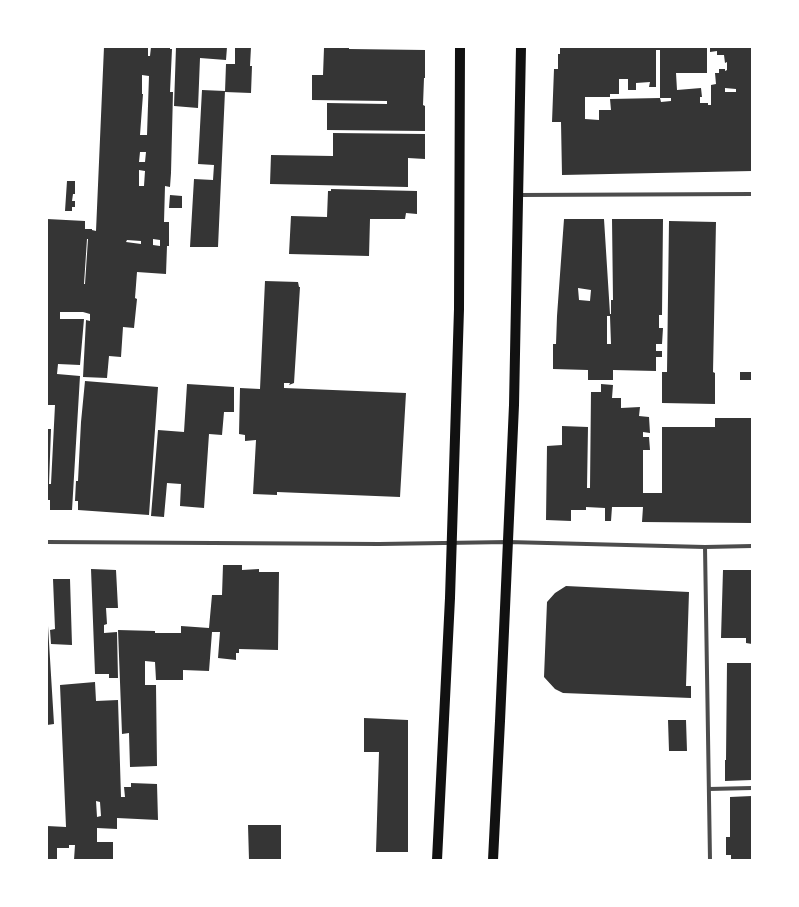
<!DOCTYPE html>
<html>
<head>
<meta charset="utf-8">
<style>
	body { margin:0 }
	#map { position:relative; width:799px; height:907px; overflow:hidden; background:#fff; font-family:"Asap Condensed",sans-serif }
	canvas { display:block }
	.frame { position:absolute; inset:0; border:48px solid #fff; pointer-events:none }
</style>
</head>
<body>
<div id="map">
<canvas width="799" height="907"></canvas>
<div class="frame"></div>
</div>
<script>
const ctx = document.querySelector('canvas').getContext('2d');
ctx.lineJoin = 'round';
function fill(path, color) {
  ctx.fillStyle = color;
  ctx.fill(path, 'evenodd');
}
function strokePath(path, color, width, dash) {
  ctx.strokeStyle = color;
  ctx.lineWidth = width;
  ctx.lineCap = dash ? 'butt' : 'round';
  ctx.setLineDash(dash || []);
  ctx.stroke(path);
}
fill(new Path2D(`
	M 104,47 L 148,47 L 148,56 L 150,56 L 151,47 L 170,47 L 170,49 L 172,49 L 170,92 L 173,92 L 171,173 L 170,187 L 165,186 L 164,222 L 169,222 L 169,246 L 167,246 L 166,274 L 137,272 L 135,298 L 137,299 L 134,328 L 123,327 L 121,357 L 109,356 L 107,378 L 83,377 L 86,320 L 90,321 L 90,314 L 83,312 L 60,312 L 60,319 L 84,319 L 80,365 L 58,364 L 57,374 L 80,376 L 72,510 L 50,510 L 50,500 L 47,500 L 47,429 L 51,429 L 49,484 L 51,484 L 55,405 L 47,405 L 47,219 L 85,221 L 85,229 L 92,229 L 92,230 L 96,231 ZM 142,75 L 149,76 L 147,135 L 140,135 L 143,94 L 142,94 ZM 140,152 L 146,152 L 145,162 L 139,162 ZM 139,170 L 145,171 L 144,186 L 139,186 ZM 87,239 L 88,239 L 85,284 L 84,284 ZM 153,239 L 160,240 L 160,246 L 153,245 ZM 127,240 L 141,241 L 141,244 L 126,242 Z
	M 176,47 L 227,47 L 226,60 L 200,58 L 198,108 L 174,106 Z
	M 235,47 L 251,47 L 250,66 L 252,66 L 251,93 L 225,92 L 226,64 L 235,64 Z
	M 339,47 L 349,47 L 349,49 L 425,50 L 425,78 L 424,78 L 423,105 L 425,106 L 425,131 L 327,130 L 327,103 L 387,104 L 387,101 L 312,100 L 312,75 L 323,75 L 324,48 L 339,48 Z
	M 560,47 L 707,47 L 707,73 L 676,73 L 677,90 L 701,88 L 702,97 L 700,97 L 700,103 L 708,103 L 708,105 L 711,105 L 711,85 L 716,84 L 715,73 L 719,73 L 719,69 L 725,69 L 725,71 L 727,70 L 727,62 L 725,63 L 724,55 L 717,55 L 717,51 L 710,52 L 710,47 L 752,47 L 752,171 L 562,175 L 561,122 L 552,122 L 554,69 L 558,69 L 558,54 L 560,54 ZM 656,50 L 660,50 L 660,98 L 671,98 L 671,101 L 661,102 L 660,98 L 610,99 L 611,110 L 599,110 L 599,120 L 585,119 L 585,97 L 610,97 L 610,94 L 619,94 L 619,79 L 628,79 L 628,90 L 636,90 L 636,83 L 650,82 L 649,87 L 656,87 ZM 725,88 L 736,89 L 736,92 L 725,92 Z
	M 202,90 L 225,91 L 218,247 L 190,247 L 194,179 L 213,180 L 214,165 L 198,164 Z
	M 333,133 L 425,134 L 425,159 L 408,158 L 408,187 L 270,184 L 271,155 L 333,156 Z
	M 67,181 L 75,181 L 75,194 L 73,194 L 72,201 L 75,201 L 75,207 L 72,207 L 72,211 L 65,211 Z
	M 331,189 L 417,191 L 417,214 L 406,213 L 405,219 L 370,219 L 369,256 L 289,254 L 291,216 L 327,217 L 328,191 L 331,191 Z
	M 170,195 L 182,196 L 182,208 L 169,208 Z
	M 564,219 L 604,219 L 610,314 L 611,314 L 611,300 L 613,300 L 612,219 L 663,219 L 662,315 L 659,315 L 659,328 L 663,328 L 662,344 L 656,344 L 656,351 L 662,351 L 662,357 L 656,357 L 656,371 L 613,370 L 613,380 L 588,380 L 588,370 L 553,369 L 553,344 L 556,344 L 557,316 ZM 578,288 L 591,290 L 590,301 L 579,300 ZM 607,316 L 610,316 L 611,344 L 607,344 Z
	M 669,221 L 716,222 L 713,372 L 715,373 L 715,404 L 662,403 L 662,372 L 667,372 Z
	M 265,281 L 298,282 L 299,287 L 300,287 L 294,383 L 289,385 L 290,383 L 284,383 L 284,388 L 406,393 L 400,497 L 277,492 L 277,495 L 253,494 L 256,440 L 245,441 L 245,435 L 239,434 L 240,388 L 260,389 Z
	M 740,372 L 752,372 L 752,380 L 740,380 Z
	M 85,381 L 158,387 L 149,515 L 78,510 L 78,501 L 75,501 L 76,481 L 78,481 L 81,422 Z
	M 187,384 L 234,387 L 234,412 L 224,412 L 222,435 L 209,434 L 204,508 L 180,506 L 181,484 L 167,483 L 164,517 L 151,516 L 158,430 L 184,432 Z
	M 601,384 L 613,385 L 612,398 L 621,398 L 621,408 L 640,407 L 639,416 L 649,417 L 650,433 L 643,432 L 643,437 L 649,437 L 650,450 L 643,450 L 643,493 L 662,493 L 662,427 L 715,427 L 715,418 L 752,418 L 752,523 L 642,522 L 643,507 L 612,507 L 611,521 L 605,521 L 605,508 L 586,507 L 586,510 L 571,510 L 571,521 L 546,520 L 547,446 L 562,445 L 562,426 L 588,427 L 587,488 L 590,488 L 591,392 L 601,392 Z
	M 223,565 L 242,565 L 242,570 L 259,569 L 259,572 L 279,572 L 278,650 L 239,649 L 239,653 L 236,653 L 236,660 L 218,658 L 220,632 L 212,632 L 209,671 L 183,670 L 183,680 L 156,680 L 155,662 L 145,661 L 145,685 L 156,685 L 157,766 L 130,767 L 129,733 L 122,734 L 118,630 L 155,631 L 155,633 L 181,633 L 181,626 L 209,628 L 212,595 L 222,595 Z
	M 91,569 L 116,570 L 118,608 L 106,608 L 107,624 L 104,625 L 104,633 L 117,632 L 118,678 L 109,678 L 109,674 L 95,674 Z
	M 723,570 L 752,570 L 752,644 L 746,643 L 746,638 L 721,638 Z
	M 53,579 L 70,579 L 72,645 L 51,644 L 50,630 L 55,629 Z
	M 566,586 L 689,592 L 686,686 L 691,686 L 691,698 L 563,693 L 555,689 L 544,677 L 547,602 L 555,593 Z
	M 47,626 L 48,626 L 54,724 L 47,725 Z
	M 727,663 L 752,663 L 752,780 L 725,781 L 725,760 L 726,760 Z
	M 95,682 L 96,701 L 118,700 L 121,797 L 125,797 L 124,787 L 131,787 L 131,783 L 157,784 L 158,820 L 117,818 L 117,829 L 97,828 L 97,842 L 113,842 L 113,860 L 74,860 L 75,845 L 69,845 L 69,848 L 57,848 L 57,860 L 47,860 L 47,826 L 66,827 L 60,685 ZM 96,801 L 100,802 L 101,816 L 97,817 Z
	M 364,718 L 408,720 L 408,852 L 376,852 L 379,752 L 364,752 Z
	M 668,720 L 686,720 L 687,751 L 669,751 Z
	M 752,796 L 752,860 L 731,860 L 731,855 L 726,855 L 726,837 L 730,837 L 730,797 Z
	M 248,825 L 281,825 L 281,860 L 249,860 Z`), '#353535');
strokePath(new Path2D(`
	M 519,195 L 752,194
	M 47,542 L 379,544 L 508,542 L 705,547 L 752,546
	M 705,547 L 710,860
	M 709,789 L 752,788`), '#4c4c4c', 4);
strokePath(new Path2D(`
	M 437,860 L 450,598 L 459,309 L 460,47
	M 493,860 L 500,721 L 514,405 L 521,47`), '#111', 10);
</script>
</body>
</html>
